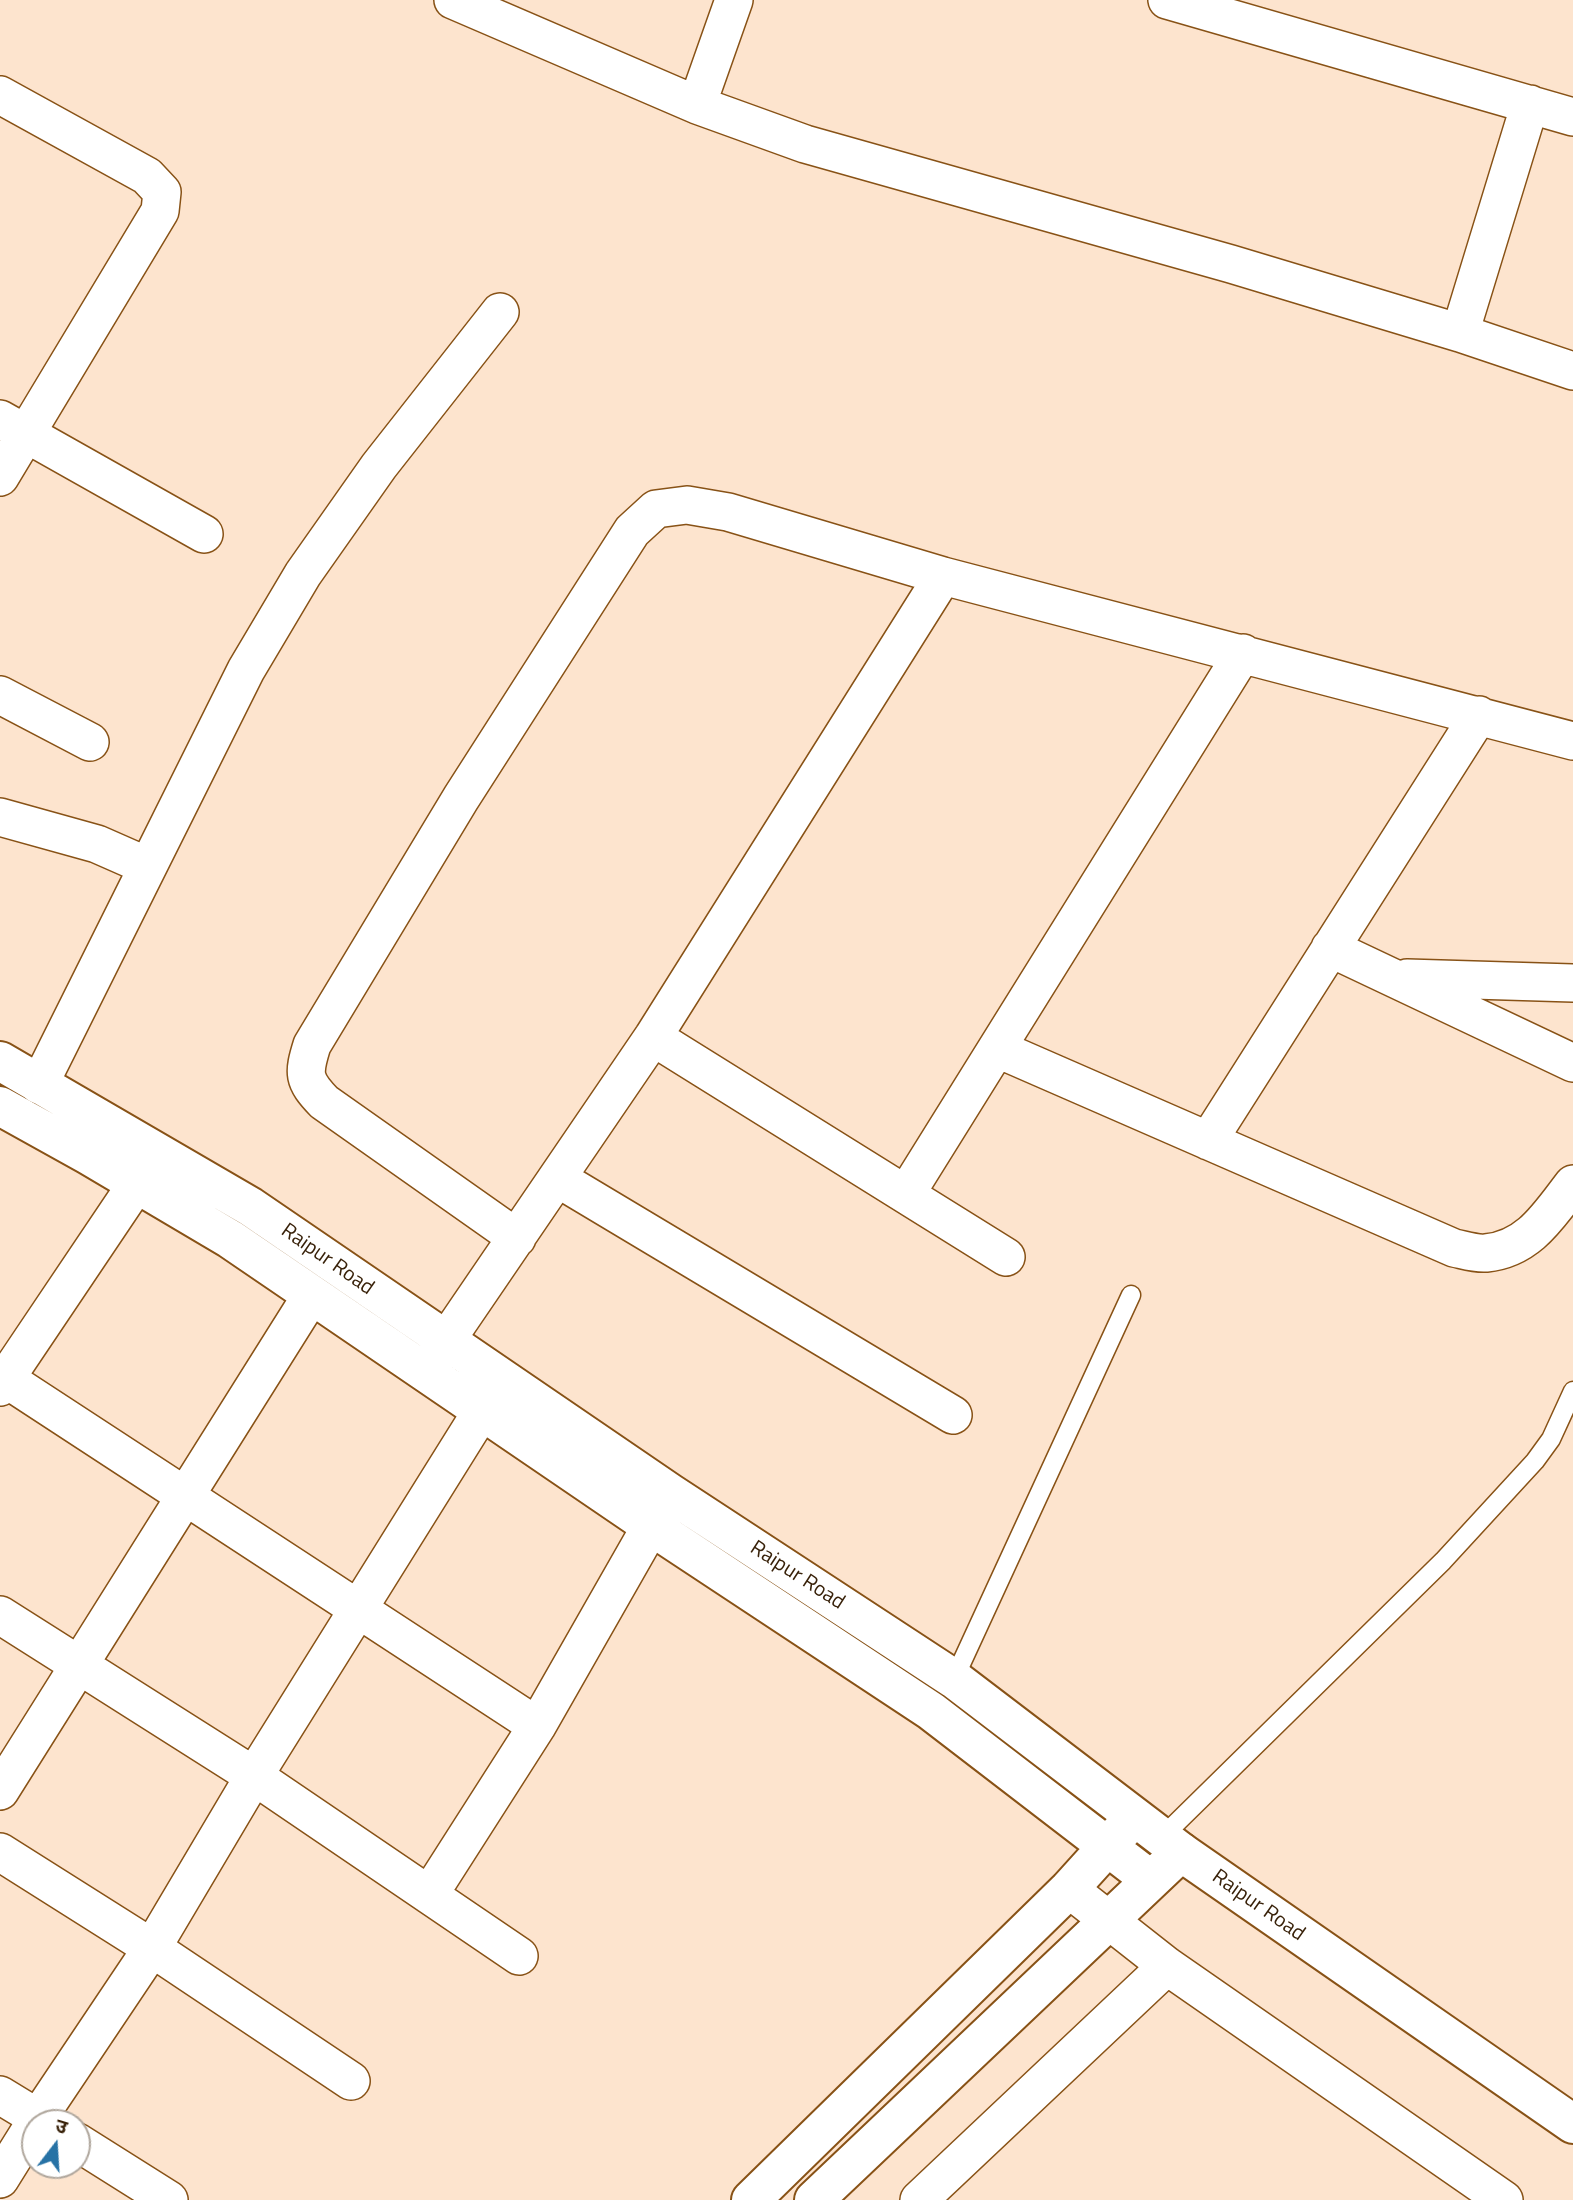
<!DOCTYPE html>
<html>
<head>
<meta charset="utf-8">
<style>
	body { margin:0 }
	#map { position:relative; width:1573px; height:2200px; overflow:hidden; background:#fde4ce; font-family:"Titillium Web","Noto Sans Devanagari",sans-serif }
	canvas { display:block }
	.north { position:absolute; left:21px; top:2109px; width:70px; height:70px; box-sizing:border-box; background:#fff; border:2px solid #b0a79d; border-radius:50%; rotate:17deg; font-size:19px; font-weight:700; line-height:28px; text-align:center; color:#39220a }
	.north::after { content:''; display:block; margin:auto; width:24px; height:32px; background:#2772a5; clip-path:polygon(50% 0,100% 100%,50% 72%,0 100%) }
</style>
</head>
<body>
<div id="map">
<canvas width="1573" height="2200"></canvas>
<div class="north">उ</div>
</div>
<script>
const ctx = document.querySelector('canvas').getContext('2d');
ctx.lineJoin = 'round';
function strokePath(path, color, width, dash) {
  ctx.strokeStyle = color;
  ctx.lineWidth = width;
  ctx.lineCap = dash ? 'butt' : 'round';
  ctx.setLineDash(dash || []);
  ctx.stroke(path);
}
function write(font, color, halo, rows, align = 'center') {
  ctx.font = font + ' "Titillium Web",sans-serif';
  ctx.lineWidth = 5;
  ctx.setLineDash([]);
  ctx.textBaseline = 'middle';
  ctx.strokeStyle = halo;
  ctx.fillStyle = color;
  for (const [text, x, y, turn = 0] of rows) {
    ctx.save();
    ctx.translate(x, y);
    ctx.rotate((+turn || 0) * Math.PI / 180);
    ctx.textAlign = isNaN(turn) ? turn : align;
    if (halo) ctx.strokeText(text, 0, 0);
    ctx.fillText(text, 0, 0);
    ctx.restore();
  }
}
const service = new Path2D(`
	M 954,1679 L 1131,1295
	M 1161,1838 L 1443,1561 L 1535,1461 L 1551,1439 L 1573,1391`);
const minor = new Path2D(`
	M 453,0 L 697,105 L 805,144 L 1231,264 L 1460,333 L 1573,371
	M 1167,0 L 1573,117
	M 0,95 L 147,176 L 162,192 L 160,211 L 0,477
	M 697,105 L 734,0
	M 1460,333 L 1530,104
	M 0,419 L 204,534
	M 0,695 L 90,742
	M 0,817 L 97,844 L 147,866
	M 1330,948 L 1573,1063
	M 1407,978 L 1573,983
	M 653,1037 L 1006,1257
	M 998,1049 L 1454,1248 C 1464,1250 1476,1254 1486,1253 C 1529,1249 1549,1215 1573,1184
	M 39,1085 L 246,670 L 303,574 L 379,466 L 500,312
	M 1208,1141 L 1479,715
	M 557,1178 L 953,1415
	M 906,1194 L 1243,653
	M 517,1238 L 324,1102 C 303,1080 303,1074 312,1045 L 461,798 L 632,531 L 656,509 L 687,505 L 728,512 L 943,576 L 1573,741
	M 428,1367 L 653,1037 L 943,576
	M 0,1375 L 537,1726
	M 0,1387 L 154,1158
	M 0,1615 L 254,1776 L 519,1956
	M 0,1791 L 311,1296
	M 0,1852 L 152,1948 L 351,2081
	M 1069,1889 L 1167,1966 L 1504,2200
	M 429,1895 L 537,1726 L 651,1526
	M 0,2095 L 46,2123
	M 77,2142 L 169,2200
	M 0,2179 L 38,2118 L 152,1948 L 254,1776 L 498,1385
	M 919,2200 L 1167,1966`);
const tertiary = new Path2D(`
	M 1181,1852 L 1573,2124`);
const secondary = new Path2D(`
	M 0,1061 L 251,1207 L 670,1493 L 954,1679 L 1181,1852 L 814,2200
	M 0,1106 L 88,1155 L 230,1239 L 651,1526 L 931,1711 L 1151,1880
	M 751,2200 L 1069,1889 L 1126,1826`);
strokePath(service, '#885216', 21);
strokePath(minor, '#885216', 40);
strokePath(tertiary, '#885216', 42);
strokePath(secondary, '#885216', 42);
strokePath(service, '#fff', 18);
strokePath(minor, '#fff', 37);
strokePath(tertiary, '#fff', 38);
strokePath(secondary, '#fff', 38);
write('21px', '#39220a', '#fff', [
	["Raipur Road",327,1260,35],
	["Raipur Road",797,1576,33],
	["Raipur Road",1258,1906,35]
]);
</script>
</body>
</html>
